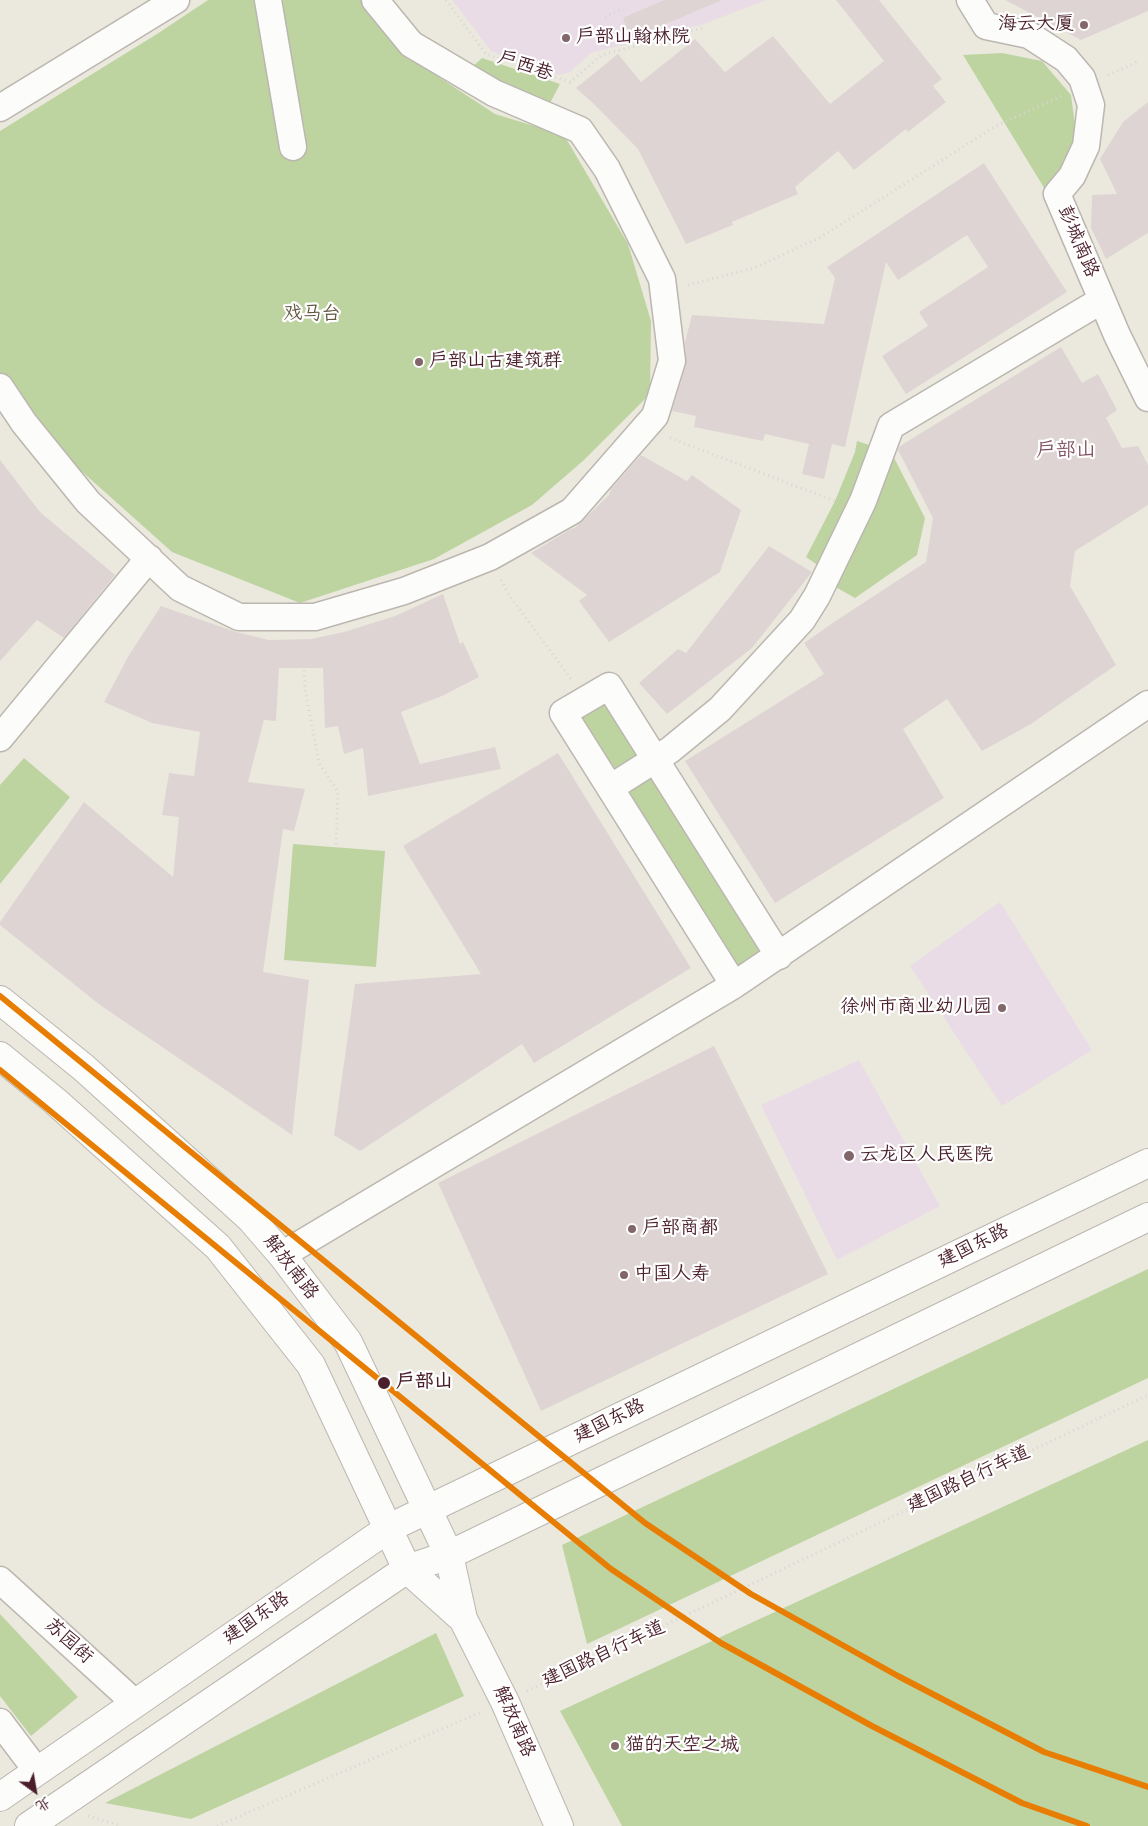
<!DOCTYPE html>
<html>
<head>
<meta charset="utf-8">
<style>
	body { margin:0 }
	#map { position:relative; width:1148px; height:1826px; overflow:hidden; background:#ebe9de; font-family:"Architects Daughter","LXGW WenKai TC",sans-serif }
	canvas { display:block }
	.north { position:absolute; left:10px; top:1766px; width:50px; height:50px; -webkit-text-stroke:4px #fff; paint-order:stroke; rotate:148deg; font-size:14px; font-weight:700; line-height:20px; text-align:center; color:#4a1f2b }
	.north::after { content:''; display:block; margin:auto; width:18px; height:22px; background:#4a1f2b; clip-path:polygon(50% 0,100% 100%,50% 72%,0 100%) }
</style>
</head>
<body>
<div id="map">
<canvas width="1148" height="1826"></canvas>
<div class="north">北</div>
</div>
<script>
const ctx = document.querySelector('canvas').getContext('2d');
ctx.lineJoin = 'round';
function fill(path, color) {
  ctx.fillStyle = color;
  ctx.fill(path, 'evenodd');
}
function strokePath(path, color, width, dash) {
  ctx.strokeStyle = color;
  ctx.lineWidth = width;
  ctx.lineCap = dash ? 'butt' : 'round';
  ctx.setLineDash(dash || []);
  ctx.stroke(path);
}
function write(font, color, halo, rows, align = 'center') {
  ctx.font = font + ' "Architects Daughter","LXGW WenKai TC",sans-serif';
  ctx.lineWidth = 4.5;
  ctx.setLineDash([]);
  ctx.textBaseline = 'middle';
  ctx.strokeStyle = halo;
  ctx.fillStyle = color;
  for (const [text, x, y, turn = 0] of rows) {
    ctx.save();
    ctx.translate(x, y);
    ctx.rotate((+turn || 0) * Math.PI / 180);
    ctx.textAlign = isNaN(turn) ? turn : align;
    if (halo) ctx.strokeText(text, 0, 0);
    ctx.fillText(text, 0, 0);
    ctx.restore();
  }
}
fill(new Path2D(`
	M 452,0 L 766,0 L 704,24 L 591,53 L 570,72 L 559,75 L 492,52 Z
	M 1000,902 L 1092,1050 L 1002,1106 L 910,966 Z
	M 859,1060 L 940,1206 L 837,1260 L 761,1105 Z`), '#e9dce7');
fill(new Path2D(`
	M 208,0 L 364,0 L 399,51 L 495,114 L 564,135 L 628,244 L 651,321 L 650,394 L 584,460 L 532,505 L 434,559 L 300,603 L 172,552 L 69,460 L 0,374 L 0,131 L 157,34 Z
	M 1002,53 L 1042,61 L 1071,95 L 1077,140 L 1046,191 L 963,55 Z
	M 482,58 L 560,84 L 547,109 L 468,71 Z
	M 857,441 L 891,452 L 925,518 L 917,555 L 855,598 L 818,577 L 822,568 L 806,557 L 835,501 L 855,452 Z
	M 609,686 L 774,949 L 729,976 L 563,713 Z
	M 24,758 L 70,797 L 0,884 L 0,785 Z
	M 293,844 L 385,851 L 376,967 L 284,960 Z
	M 1148,1269 L 1148,1378 L 587,1644 L 562,1545 Z
	M 1148,1440 L 1148,1826 L 622,1826 L 560,1711 Z
	M 0,1614 L 78,1697 L 31,1736 L 0,1696 Z
	M 436,1633 L 464,1696 L 191,1819 L 105,1803 Z`), '#bdd4a1');
fill(new Path2D(`
	M 664,0 L 722,0 L 631,39 L 623,18 Z
	M 836,0 L 879,0 L 942,79 L 933,86 L 946,102 L 908,132 L 906,129 L 854,170 L 838,151 L 795,187 L 798,194 L 732,222 L 733,225 L 686,244 L 638,149 L 594,104 L 576,88 L 618,54 L 641,82 L 695,39 L 725,72 L 773,36 L 830,104 L 884,61 Z
	M 1005,0 L 1148,0 L 1148,11 L 1081,40 Z
	M 1148,102 L 1148,233 L 1106,259 L 1091,228 L 1092,195 L 1117,194 L 1100,159 L 1123,122 Z
	M 984,163 L 1067,292 L 906,394 L 882,356 L 928,326 L 919,312 L 988,267 L 967,235 L 898,280 L 886,262 L 845,447 L 832,444 L 824,479 L 802,474 L 809,444 L 765,434 L 763,441 L 694,427 L 696,416 L 672,411 L 686,365 L 685,342 L 692,315 L 824,324 L 835,278 L 827,267 Z
	M 1061,347 L 1082,383 L 1098,374 L 1117,410 L 1106,418 L 1122,448 L 1138,446 L 1148,465 L 1148,505 L 1075,551 L 1070,586 L 1116,665 L 1031,724 L 982,751 L 947,699 L 903,729 L 944,798 L 775,903 L 685,761 L 824,674 L 804,643 L 837,620 L 926,562 L 933,518 L 898,450 L 900,446 Z
	M 641,455 L 687,481 L 692,475 L 741,510 L 720,572 L 609,642 L 579,601 L 587,595 L 531,553 L 569,530 L 576,527 L 609,495 L 611,489 Z
	M 0,460 L 40,512 L 115,575 L 64,638 L 37,620 L 0,661 Z
	M 769,546 L 812,572 L 752,648 L 667,714 L 639,683 L 678,649 L 686,653 Z
	M 443,594 L 460,644 L 463,642 L 479,677 L 442,696 L 401,712 L 420,764 L 495,747 L 501,769 L 368,796 L 363,748 L 344,754 L 338,726 L 325,728 L 323,668 L 279,668 L 276,721 L 264,720 L 248,782 L 305,789 L 294,831 L 283,829 L 263,972 L 309,980 L 292,1135 L 100,1005 L 0,925 L 0,922 L 84,802 L 173,877 L 179,817 L 162,815 L 169,773 L 194,776 L 200,732 L 152,723 L 104,702 L 129,655 L 161,606 L 233,631 L 269,640 L 311,639 L 344,632 L 395,616 Z
	M 558,753 L 691,968 L 534,1063 L 522,1044 L 360,1151 L 334,1135 L 355,984 L 481,974 L 403,846 Z
	M 714,1046 L 828,1274 L 541,1411 L 438,1183 Z`), '#dfd4d4');
const minor = new Path2D(`
	M 268,0 L 293,147
	M 970,0 L 986,26 L 1029,35 L 1066,59 L 1082,78 L 1091,105 L 1086,146 L 1072,176 L 1057,194 L 1117,335 L 1148,398
	M 0,108 L 176,0
	M 0,387 L 24,423 L 88,502 L 180,588 L 239,617 L 315,617 L 404,591 L 490,557 L 572,511 L 655,416 L 672,361 L 662,279 L 607,169 L 580,130 L 494,93 L 411,44 L 375,0
	M 0,738 L 149,558
	M 610,788 L 670,750 L 720,709 L 802,620 L 817,596 L 863,501 L 891,426 L 1102,300
	M 734,985 L 563,713 L 609,686 L 779,956
	M 282,1255 L 734,985 L 1148,704
	M 0,1580 L 135,1703
	M 0,1722 L 37,1771`);
const major = new Path2D(`
	M 0,1000 L 84,1068 L 250,1218 L 282,1255 L 348,1342 L 449,1555 L 463,1619 L 505,1702 L 559,1826
	M 0,1056 L 55,1101 L 218,1247 L 311,1365 L 407,1569 L 463,1619
	M 0,1797 L 389,1528 L 1148,1163
	M 29,1826 L 407,1569 L 449,1555 L 1148,1217`);
strokePath(minor, '#bcb6b0', 29);
strokePath(major, '#bcb6b0', 30);
strokePath(new Path2D(`
	M 446,0 L 486,54 L 570,82 L 602,55 L 702,28
	M 605,17 L 620,10
	M 1108,75 L 1139,61
	M 688,285 L 754,268 L 821,237 L 996,126 L 1061,96
	M 670,438 L 835,501
	M 501,580 L 507,592 L 571,679
	M 310,641 L 304,668 L 305,690 L 319,763 L 338,792 L 336,847
	M 527,1691 L 1148,1395
	M 88,1816 L 121,1826
	M 217,1826 L 481,1712`), '#d7d5d3', 3, [1, 4]);
strokePath(minor, '#fcfcfa', 26);
strokePath(major, '#fcfcfa', 28);
strokePath(new Path2D(`
	M 0,996 L 645,1523 L 751,1594 L 898,1676 L 1044,1752 L 1148,1787
	M 0,1070 L 611,1569 L 721,1643 L 872,1726 L 1022,1803 L 1087,1826`), '#e77d02', 6);
for (const [x, y, r, color] of [
	[1084,25,5,"#82666a"],
	[566,38,5,"#82666a"],
	[419,362,5,"#82666a"],
	[1002,1008,5,"#82666a"],
	[849,1156,6,"#82666a"],
	[632,1229,5,"#82666a"],
	[624,1275,5,"#82666a"],
	[384,1383,7,"#4a1f2b"],
	[615,1746,5,"#82666a"]
]) {
  const dot = new Path2D();
  dot.arc(x, y, r, 0, 2 * Math.PI);
  ctx.fillStyle = color;
  ctx.fill(dot);
  strokePath(dot, '#fff', 2);
}
write('19px', '#4a1f2b', '#fff', [
	["海云大厦",1074,25,"right"],
	["户部山翰林院",576,38],
	["户部山古建筑群",429,362],
	["徐州市商业幼儿园",992,1008,"right"],
	["云龙区人民医院",860,1156],
	["户部商都",642,1229],
	["中国人寿",634,1275],
	["猫的天空之城",625,1746]
], 'left');
write('19px', '#4a1f2b', '#fff', [
	["户西巷",525,67,19],
	["彭城南路",1077,242,67],
	["建国东路",974,1247,-26],
	["解放南路",290,1268,52],
	["建国东路",610,1422,-26],
	["建国路自行车道",969,1480,-25],
	["建国东路",257,1619,-35],
	["苏园街",68,1642,42],
	["建国路自行车道",604,1655,-25],
	["解放南路",513,1722,66]
]);
write('19px', '#655843', '#fff', [
	["戏马台",312,315]
]);
write('bold 19px', '#4a1f2b', '#fff', [
	["户部山",396,1383]
], 'left');
write('20px', '#815263', '#fff', [
	["户部山",1066,452]
]);
</script>
</body>
</html>
